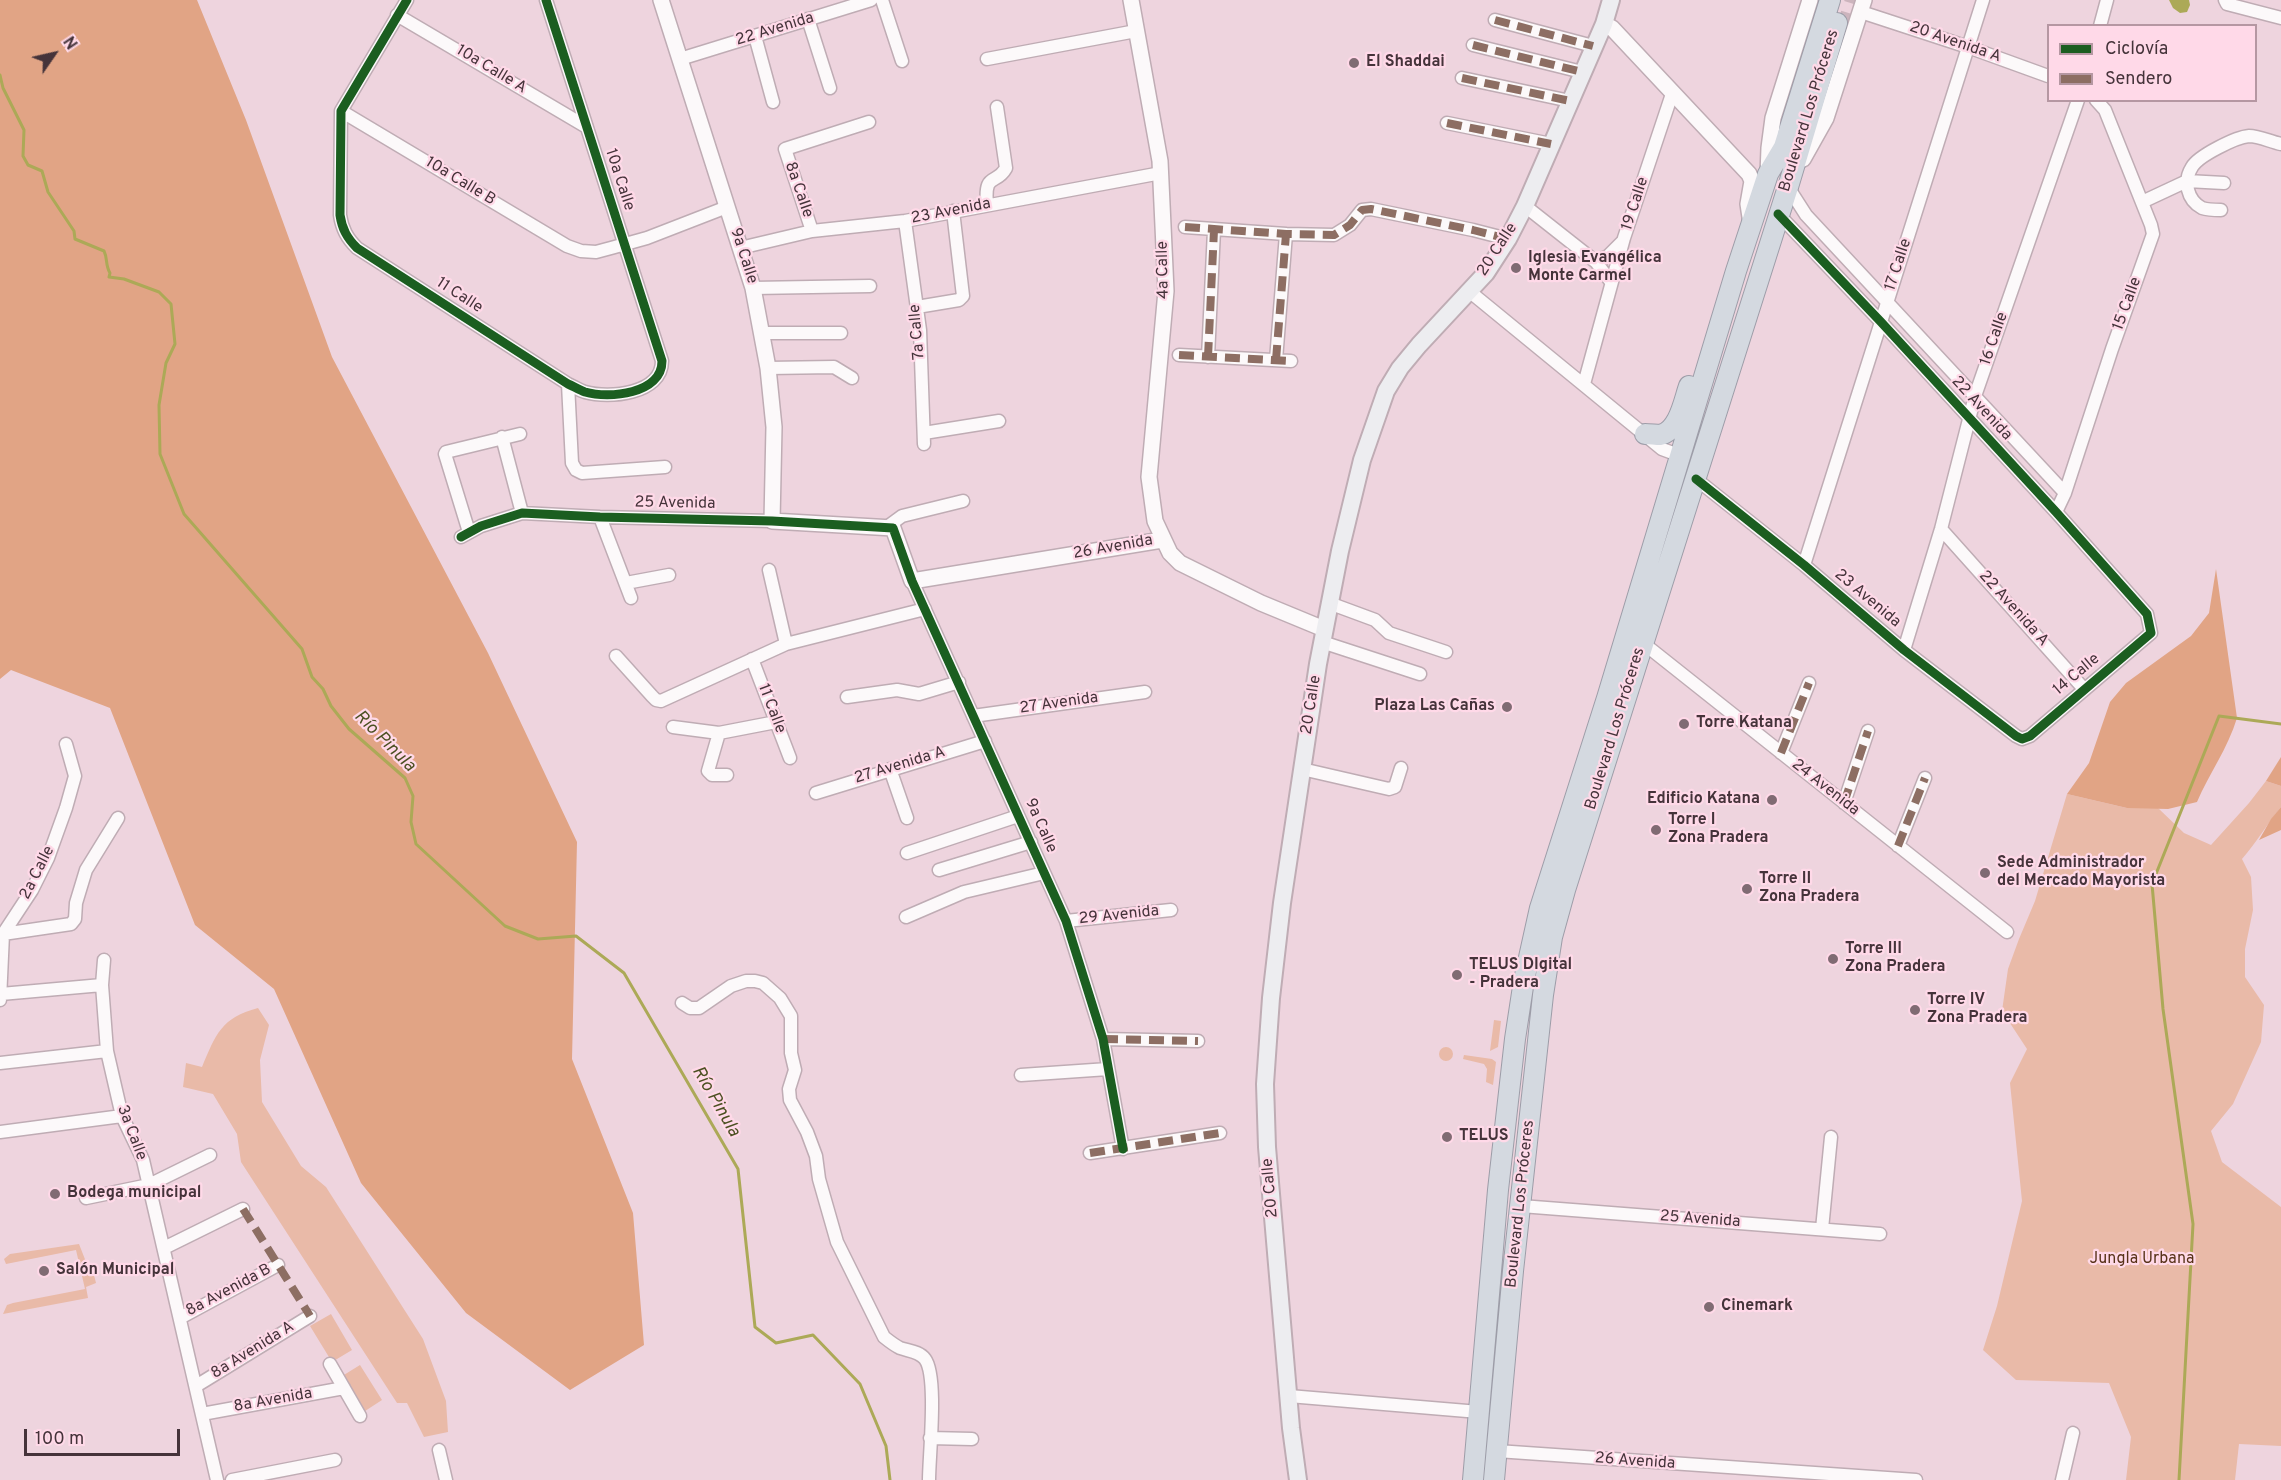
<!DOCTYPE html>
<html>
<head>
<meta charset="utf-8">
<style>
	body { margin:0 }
	#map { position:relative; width:2281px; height:1480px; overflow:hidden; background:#eed4de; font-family:Overpass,sans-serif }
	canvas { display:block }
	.legend { position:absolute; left:2047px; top:24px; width:210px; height:78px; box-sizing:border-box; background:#ffd9e8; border:2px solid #b597a2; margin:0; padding:8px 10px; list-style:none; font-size:18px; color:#45333a }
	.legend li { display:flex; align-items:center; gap:12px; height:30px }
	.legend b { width:30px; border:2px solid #b597a2 }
	.north { position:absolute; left:24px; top:24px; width:60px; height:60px; -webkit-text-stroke:4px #ffd9e8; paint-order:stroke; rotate:56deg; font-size:16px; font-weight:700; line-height:24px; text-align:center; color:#45333a }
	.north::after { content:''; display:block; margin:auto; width:21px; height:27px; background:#45333a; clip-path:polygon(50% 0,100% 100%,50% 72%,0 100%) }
	.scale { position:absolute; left:24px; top:1429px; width:156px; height:27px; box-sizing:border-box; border:3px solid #45333a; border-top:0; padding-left:8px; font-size:18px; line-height:21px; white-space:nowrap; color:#45333a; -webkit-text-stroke:4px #ffd9e8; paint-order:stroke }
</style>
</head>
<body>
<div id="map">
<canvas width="2281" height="1480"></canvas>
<ul class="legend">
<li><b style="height:8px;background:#1b5e20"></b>Ciclovía</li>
<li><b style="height:8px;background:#8d6e63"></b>Sendero</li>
</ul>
<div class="north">N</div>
<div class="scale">100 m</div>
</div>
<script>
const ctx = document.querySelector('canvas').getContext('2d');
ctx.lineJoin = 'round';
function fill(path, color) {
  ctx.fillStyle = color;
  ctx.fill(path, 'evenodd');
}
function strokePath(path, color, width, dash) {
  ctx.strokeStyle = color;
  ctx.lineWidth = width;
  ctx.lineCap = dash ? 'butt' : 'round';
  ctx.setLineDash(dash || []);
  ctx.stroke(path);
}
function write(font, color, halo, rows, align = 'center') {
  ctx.font = font + ' Overpass,sans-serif';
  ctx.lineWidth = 4.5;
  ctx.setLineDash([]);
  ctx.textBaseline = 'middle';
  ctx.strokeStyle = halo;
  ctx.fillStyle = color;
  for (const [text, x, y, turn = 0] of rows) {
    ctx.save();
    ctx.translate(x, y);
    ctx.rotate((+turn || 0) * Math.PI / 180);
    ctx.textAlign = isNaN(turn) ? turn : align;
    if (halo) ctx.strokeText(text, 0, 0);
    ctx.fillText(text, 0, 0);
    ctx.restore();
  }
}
fill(new Path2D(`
	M 2266,781 L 2281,786 L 2281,807 C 2267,824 2257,842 2242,859 L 2251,877 L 2253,910 L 2245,949 L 2245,977 L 2264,1005 L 2261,1042 L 2233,1104 L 2211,1131 L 2222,1162 L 2281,1207 L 2281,1446 L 2239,1444 L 2235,1480 L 2126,1480 L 2131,1437 L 2109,1383 L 2016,1380 L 1983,1350 L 1997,1306 L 2022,1201 L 2010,1083 L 2027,1049 L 2002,1011 L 2008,969 L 2019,939 L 2035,901 L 2067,794 L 2127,808 L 2158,808 L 2184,833 L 2211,845 L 2249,803 Z
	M 258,1008 L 269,1025 L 260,1060 L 262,1102 L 301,1166 L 326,1187 L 423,1339 L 446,1401 L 448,1432 L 424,1437 L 407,1403 L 397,1403 L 241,1162 L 237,1134 L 213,1094 L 183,1087 L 186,1063 L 202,1067 C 216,1034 221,1018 258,1008 Z
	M 1494,1020 L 1501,1021 L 1498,1047 L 1490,1051 Z
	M1439 1054a7 7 0 1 1 14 0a7 7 0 1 1-14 0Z
	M 1464,1055 L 1492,1059 L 1496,1062 L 1493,1085 L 1486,1082 L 1487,1069 L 1484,1064 L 1463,1059 Z
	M 79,1244 L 88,1267 L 92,1267 L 96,1283 L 86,1287 L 88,1298 L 3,1314 L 7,1305 L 13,1303 L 85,1289 L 76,1250 L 6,1264 L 4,1259 L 10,1254 Z
	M 331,1314 L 352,1350 L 332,1362 L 310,1326 Z
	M 360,1365 L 382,1400 L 362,1413 L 339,1378 Z`), '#e9baa8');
fill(new Path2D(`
	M 0,0 L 197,0 L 246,120 L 332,357 L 488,653 L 577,842 L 572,1059 L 633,1213 L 644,1345 L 570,1390 L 466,1313 L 361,1183 L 274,989 L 195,925 L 110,708 L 11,670 L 0,679 Z
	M 2216,569 L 2237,718 C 2228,748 2209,774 2197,802 L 2168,809 L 2127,808 L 2067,794 L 2089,763 L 2110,702 L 2126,683 L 2191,636 L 2209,613 Z
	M 2281,757 L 2281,786 L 2266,781 Z
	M 2281,807 L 2281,830 L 2259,840 L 2271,819 Z`), '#e1a485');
fill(new Path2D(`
	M 2169,0 L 2189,0 L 2190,5 L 2187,12 L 2180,13 L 2173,8 Z`), '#aca957');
strokePath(new Path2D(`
	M 0,75 L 3,88 L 24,130 L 23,156 L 28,165 L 42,171 L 48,192 L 74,231 L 75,239 L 104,251 C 108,259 105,265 110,273 L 109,277 L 124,279 L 159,292 L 171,304 L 175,344 L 166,363 L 159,405 L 160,454 L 184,514 L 302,649 L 312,677 L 323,689 L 331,706 L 349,729 L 405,778 L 413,796 L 411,822 L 416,844 L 505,926 L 538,939 L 576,936 L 624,973 L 738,1169 L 755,1327 L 776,1343 L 813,1335 L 860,1384 L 886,1446 L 890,1480
	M 2179,1480 L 2193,1224 L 2163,1009 L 2152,884 L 2219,716 L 2281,724`), '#aca957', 3);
strokePath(new Path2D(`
	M 1802,52 L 1819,0
	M 1827,90 L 1855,0`), '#ccb4bd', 20, [20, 10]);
const minor = new Path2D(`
	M 407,0 L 341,111 L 340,215 C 342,229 347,238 357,248 L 568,384 C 573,386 579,390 585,392 C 609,399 662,394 662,361 L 546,0
	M 882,0 L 902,61
	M 2225,0 L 2227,4 L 2281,18
	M 1861,12 L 1968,47 L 2048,76
	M 397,15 L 585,126
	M 808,19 L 830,88
	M 1495,20 L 1593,46
	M 2100,26 L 2107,0
	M 755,36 L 773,102
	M 1473,45 L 1582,72
	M 680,59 L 871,0
	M 987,59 L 1136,31
	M 1462,78 L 1570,101
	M 341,111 L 567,246 L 581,251 L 596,252 L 611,248 L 647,238 L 727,207
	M 1447,123 L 1551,144
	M 1788,187 L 1806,215 L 2065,493
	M 2142,202 L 2187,181 L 2224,183
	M 987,205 C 984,171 996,186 1006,168 L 997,107
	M 1525,206 L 1596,262 L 1611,282
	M 2221,210 C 2215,210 2208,210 2202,208 C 2187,200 2183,181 2192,167 C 2198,156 2236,137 2249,136 C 2259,136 2271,142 2281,144
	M 905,221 L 920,330 L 924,444
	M 1185,227 L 1286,234 L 1334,235 L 1350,225 L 1362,210 L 1371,209 L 1473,230 L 1508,239
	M 812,231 L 785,149 L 869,122
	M 740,248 L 812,231 L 905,221 L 1161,173
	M 1596,262 L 1608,256 L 1622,242
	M 753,288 L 870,286
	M 1469,291 L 1662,449 L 1681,456
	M 917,307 L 959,300 L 963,296 L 953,211
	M 763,333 L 841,333
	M 1179,355 L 1291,361
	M 1208,357 L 1214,230
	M 1276,360 L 1286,234
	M 768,368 L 834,367 L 852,378
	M 568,384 L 572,463 L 576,470 L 582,473 L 665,467
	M 1584,384 L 1624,238 L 1672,94
	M 924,433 L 999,421
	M 502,437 L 522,513
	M 1696,479 L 1804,565 L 1904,650 L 2016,736 L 2022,739 L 2030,736 L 2151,633 L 2147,614 L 2056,512 L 1881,322 L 1778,214
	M 2056,512 L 2065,493 L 2112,349 L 2153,234 L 2151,225 L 2105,110 L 2096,100
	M 600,517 L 631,598
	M 887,527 L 902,516 L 963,501
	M 1941,529 L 2084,689
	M 469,532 L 445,454 L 446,452 L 520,434
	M 461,537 L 481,526 L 522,513 L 600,517 L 772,521
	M 1804,565 L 1983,0
	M 769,570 L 786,644
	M 912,581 L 1066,921 L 1103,1039 L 1123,1149
	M 626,583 L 669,575
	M 1329,603 L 1375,620 L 1389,633 L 1446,652
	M 1322,642 L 1420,674
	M 1643,643 L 2007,932
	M 1904,650 L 1941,529 L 1975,396 L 2078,100
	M 616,656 L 652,696 L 656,700 L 661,701 L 786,644 L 925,609
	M 752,659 L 790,758
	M 847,697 L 897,690 L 919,694 L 959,682
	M 973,716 L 1145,692
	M 673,727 L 719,733 L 776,722
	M 719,733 L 708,771 L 712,775 L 727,775
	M 1781,753 L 1809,683
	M 890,769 L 907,818
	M 1302,769 L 1389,789 L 1395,787 L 1401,768
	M 816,793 L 985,741
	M 1844,803 L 1868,731
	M 1898,846 L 1925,778
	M 907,853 L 1018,816
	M 939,870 L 1031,842
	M 906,917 L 964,892 L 1044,873
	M 1066,921 L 1171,910
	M 3,934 L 71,924 L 75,919 L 76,903 L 86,870 L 118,818
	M 104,960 L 102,985 L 107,1051 L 122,1116 L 143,1160 L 217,1480
	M 1,994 L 102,985
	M 0,1000 L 3,934 L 32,890 L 48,858 L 66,808 L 75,776 L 66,744
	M 682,1003 L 690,1008 L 699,1008 L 731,986 L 746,981 L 755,981 L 763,983 L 780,998 L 791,1016 L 791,1053 L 795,1070 L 789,1089 L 790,1100 L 807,1132 L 816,1156 L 819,1179 L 837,1242 L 884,1337 C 889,1341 894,1345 900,1348 C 908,1351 919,1351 925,1359 C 938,1376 929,1456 929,1480
	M 1103,1039 L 1198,1041
	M 0,1063 L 107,1051
	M 1021,1075 L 1108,1069
	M 0,1132 L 122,1116
	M 1090,1153 L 1220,1133
	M 86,1198 L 149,1185 L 210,1155
	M 1521,1206 L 1880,1234
	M 1822,1229 L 1831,1137
	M 164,1248 L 243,1209
	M 180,1318 L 278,1265
	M 330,1364 L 360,1416
	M 196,1386 L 310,1316
	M 1289,1396 L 1479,1412
	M 202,1414 L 344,1388
	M 930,1438 L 972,1439
	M 439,1450 L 446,1480
	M 1497,1451 L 1916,1480
	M 232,1480 L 335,1460
	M 2062,1480 L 2073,1433`);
const tertiary = new Path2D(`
	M 661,0 L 753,288 L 768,368 L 774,427 L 772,521 L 893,528 L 912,581 L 1162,540
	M 1131,0 L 1160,161 L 1166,291 L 1149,477 L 1155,521 L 1170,553 L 1180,563 L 1261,603 L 1324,629
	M 1604,24 L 1612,28 L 1749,174 L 1752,181 L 1748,204 L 1751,224
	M 1803,159 L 1826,118 L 1864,0
	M 1768,174 L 1769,148 L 1773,118 L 1810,0`);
const secondary = new Path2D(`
	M 1298,1480 L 1291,1428 L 1267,1147 L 1265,1084 L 1271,998 L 1282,903 L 1318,664 L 1340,551 L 1362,460 L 1386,391 L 1400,368 L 1419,345 L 1486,273 L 1508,239 L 1525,206 L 1604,24 L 1611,0`);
const trunk = new Path2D(`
	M 1645,434 C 1650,434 1656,435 1660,435 C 1679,431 1684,400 1689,386
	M 1473,1480 L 1498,1190 L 1515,1039 L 1524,980 L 1540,908 L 1607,698 L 1736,271 L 1768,174 L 1784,147 L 1830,0
	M 1494,1480 L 1513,1271 L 1543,995 L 1552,937 L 1565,890 L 1788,187 L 1837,23`);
strokePath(minor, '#bfacb4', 15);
strokePath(tertiary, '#bfacb4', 18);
strokePath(secondary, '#bfacb4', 20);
strokePath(trunk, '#9d9da8', 22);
strokePath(minor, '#fcf9fa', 12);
strokePath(tertiary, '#fcf9fa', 15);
strokePath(secondary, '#ededf0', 16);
strokePath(trunk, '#d4d9e0', 20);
strokePath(new Path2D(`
	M 1495,20 L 1593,46
	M 1473,45 L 1582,72
	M 1462,78 L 1570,101
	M 1447,123 L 1551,144
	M 1185,227 L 1286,234 L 1334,235 L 1350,225 L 1362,210 L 1371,209 L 1473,230 L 1508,239
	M 1179,355 L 1291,361
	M 1208,357 L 1214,230
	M 1276,360 L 1286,234
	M 1781,753 L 1809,683
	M 1844,803 L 1868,731
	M 1898,846 L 1925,778
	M 1103,1039 L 1198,1041
	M 1090,1153 L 1220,1133
	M 243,1209 L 310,1316`), '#8d6e63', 8, [15, 8]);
strokePath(new Path2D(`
	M 407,0 L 341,111 L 340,215 C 342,229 347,238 357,248 L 568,384 C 573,386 579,390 585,392 C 609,399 662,394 662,361 L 546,0
	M 1696,479 L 1804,565 L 1904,650 L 2016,736 L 2022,739 L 2030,736 L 2151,633 L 2147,614 L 2056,512 L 1881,322 L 1778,214
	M 461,537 L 481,526 L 522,513 L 600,517 L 772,521 L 893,528 L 912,581 L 1066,921 L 1103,1039 L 1123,1149`), '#1b5e20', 9);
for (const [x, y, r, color] of [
	[1354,63,6,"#806b73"],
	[1516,268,6,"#806b73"],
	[1507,707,6,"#806b73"],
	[1684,724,6,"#806b73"],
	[1772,800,6,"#806b73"],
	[1656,830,6,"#806b73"],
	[1985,873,6,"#806b73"],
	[1747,889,6,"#806b73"],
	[1833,959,6,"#806b73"],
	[1457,975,6,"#806b73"],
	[1915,1010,6,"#806b73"],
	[1447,1137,6,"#806b73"],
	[55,1194,6,"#806b73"],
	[44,1271,6,"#806b73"],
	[1709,1307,6,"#806b73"]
]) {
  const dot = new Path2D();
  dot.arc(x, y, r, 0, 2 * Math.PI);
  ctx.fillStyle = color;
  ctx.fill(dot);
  strokePath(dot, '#ffd9e8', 2);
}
write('16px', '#45333a', '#ffd9e8', [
	["22 Avenida",775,30,-17],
	["20 Avenida A",1955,43,19],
	["10a Calle A",491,70,31],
	["Boulevard Los Próceres",1810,111,-73],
	["10a Calle",619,180,72],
	["10a Calle B",460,182,31],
	["8a Calle",798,190,71],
	["19 Calle",1636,204,-72],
	["23 Avenida",951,212,-11],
	["20 Calle",1498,250,-57],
	["9a Calle",743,256,72],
	["17 Calle",1899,265,-72],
	["4a Calle",1164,270,-91],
	["11 Calle",459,296,33],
	["15 Calle",2128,304,-70],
	["7a Calle",918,332,-95],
	["16 Calle",1995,339,-71],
	["22 Avenida",1981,409,47],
	["25 Avenida",675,504,1],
	["26 Avenida",1113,548,-10],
	["23 Avenida",1867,599,40],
	["22 Avenida A",2013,609,48],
	["14 Calle",2077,675,-40],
	["27 Avenida",1059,704,-8],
	["20 Calle",1312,705,-81],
	["11 Calle",771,709,69],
	["Boulevard Los Próceres",1616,729,-73],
	["27 Avenida A",900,766,-17],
	["24 Avenida",1825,788,38],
	["9a Calle",1040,826,66],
	["2a Calle",38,873,-63],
	["29 Avenida",1119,916,-6],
	["3a Calle",131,1133,69],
	["20 Calle",1271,1188,-95],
	["Boulevard Los Próceres",1521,1204,-84],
	["25 Avenida",1700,1220,4],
	["8a Avenida B",229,1291,-28],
	["8a Avenida A",253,1351,-32],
	["8a Avenida",273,1401,-10],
	["26 Avenida",1635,1462,4]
]);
write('bold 16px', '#45333a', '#ffd9e8', [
	["El Shaddai",1366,63],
	["Iglesia Evangélica",1528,259],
	["Monte Carmel",1528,277],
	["Plaza Las Cañas",1495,707,"right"],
	["Torre Katana",1696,724],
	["Edificio Katana",1760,800,"right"],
	["Torre I",1668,821],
	["Zona Pradera",1668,839],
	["Sede Administrador",1997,864],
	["del Mercado Mayorista",1997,882],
	["Torre II",1759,880],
	["Zona Pradera",1759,898],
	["Torre III",1845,950],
	["Zona Pradera",1845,968],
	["TELUS DIgital",1469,966],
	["- Pradera",1469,984],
	["Torre IV",1927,1001],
	["Zona Pradera",1927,1019],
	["TELUS",1459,1137],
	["Bodega municipal",67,1194],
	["Salón Municipal",56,1271],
	["Cinemark",1721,1307]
], 'left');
write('16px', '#573218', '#ffd9e8', [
	["Jungla Urbana",2142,1260]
]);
write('italic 18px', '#4c5022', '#ffd9e8', [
	["Río Pinula",384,742,45],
	["Río Pinula",715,1102,60]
]);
</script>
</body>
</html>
